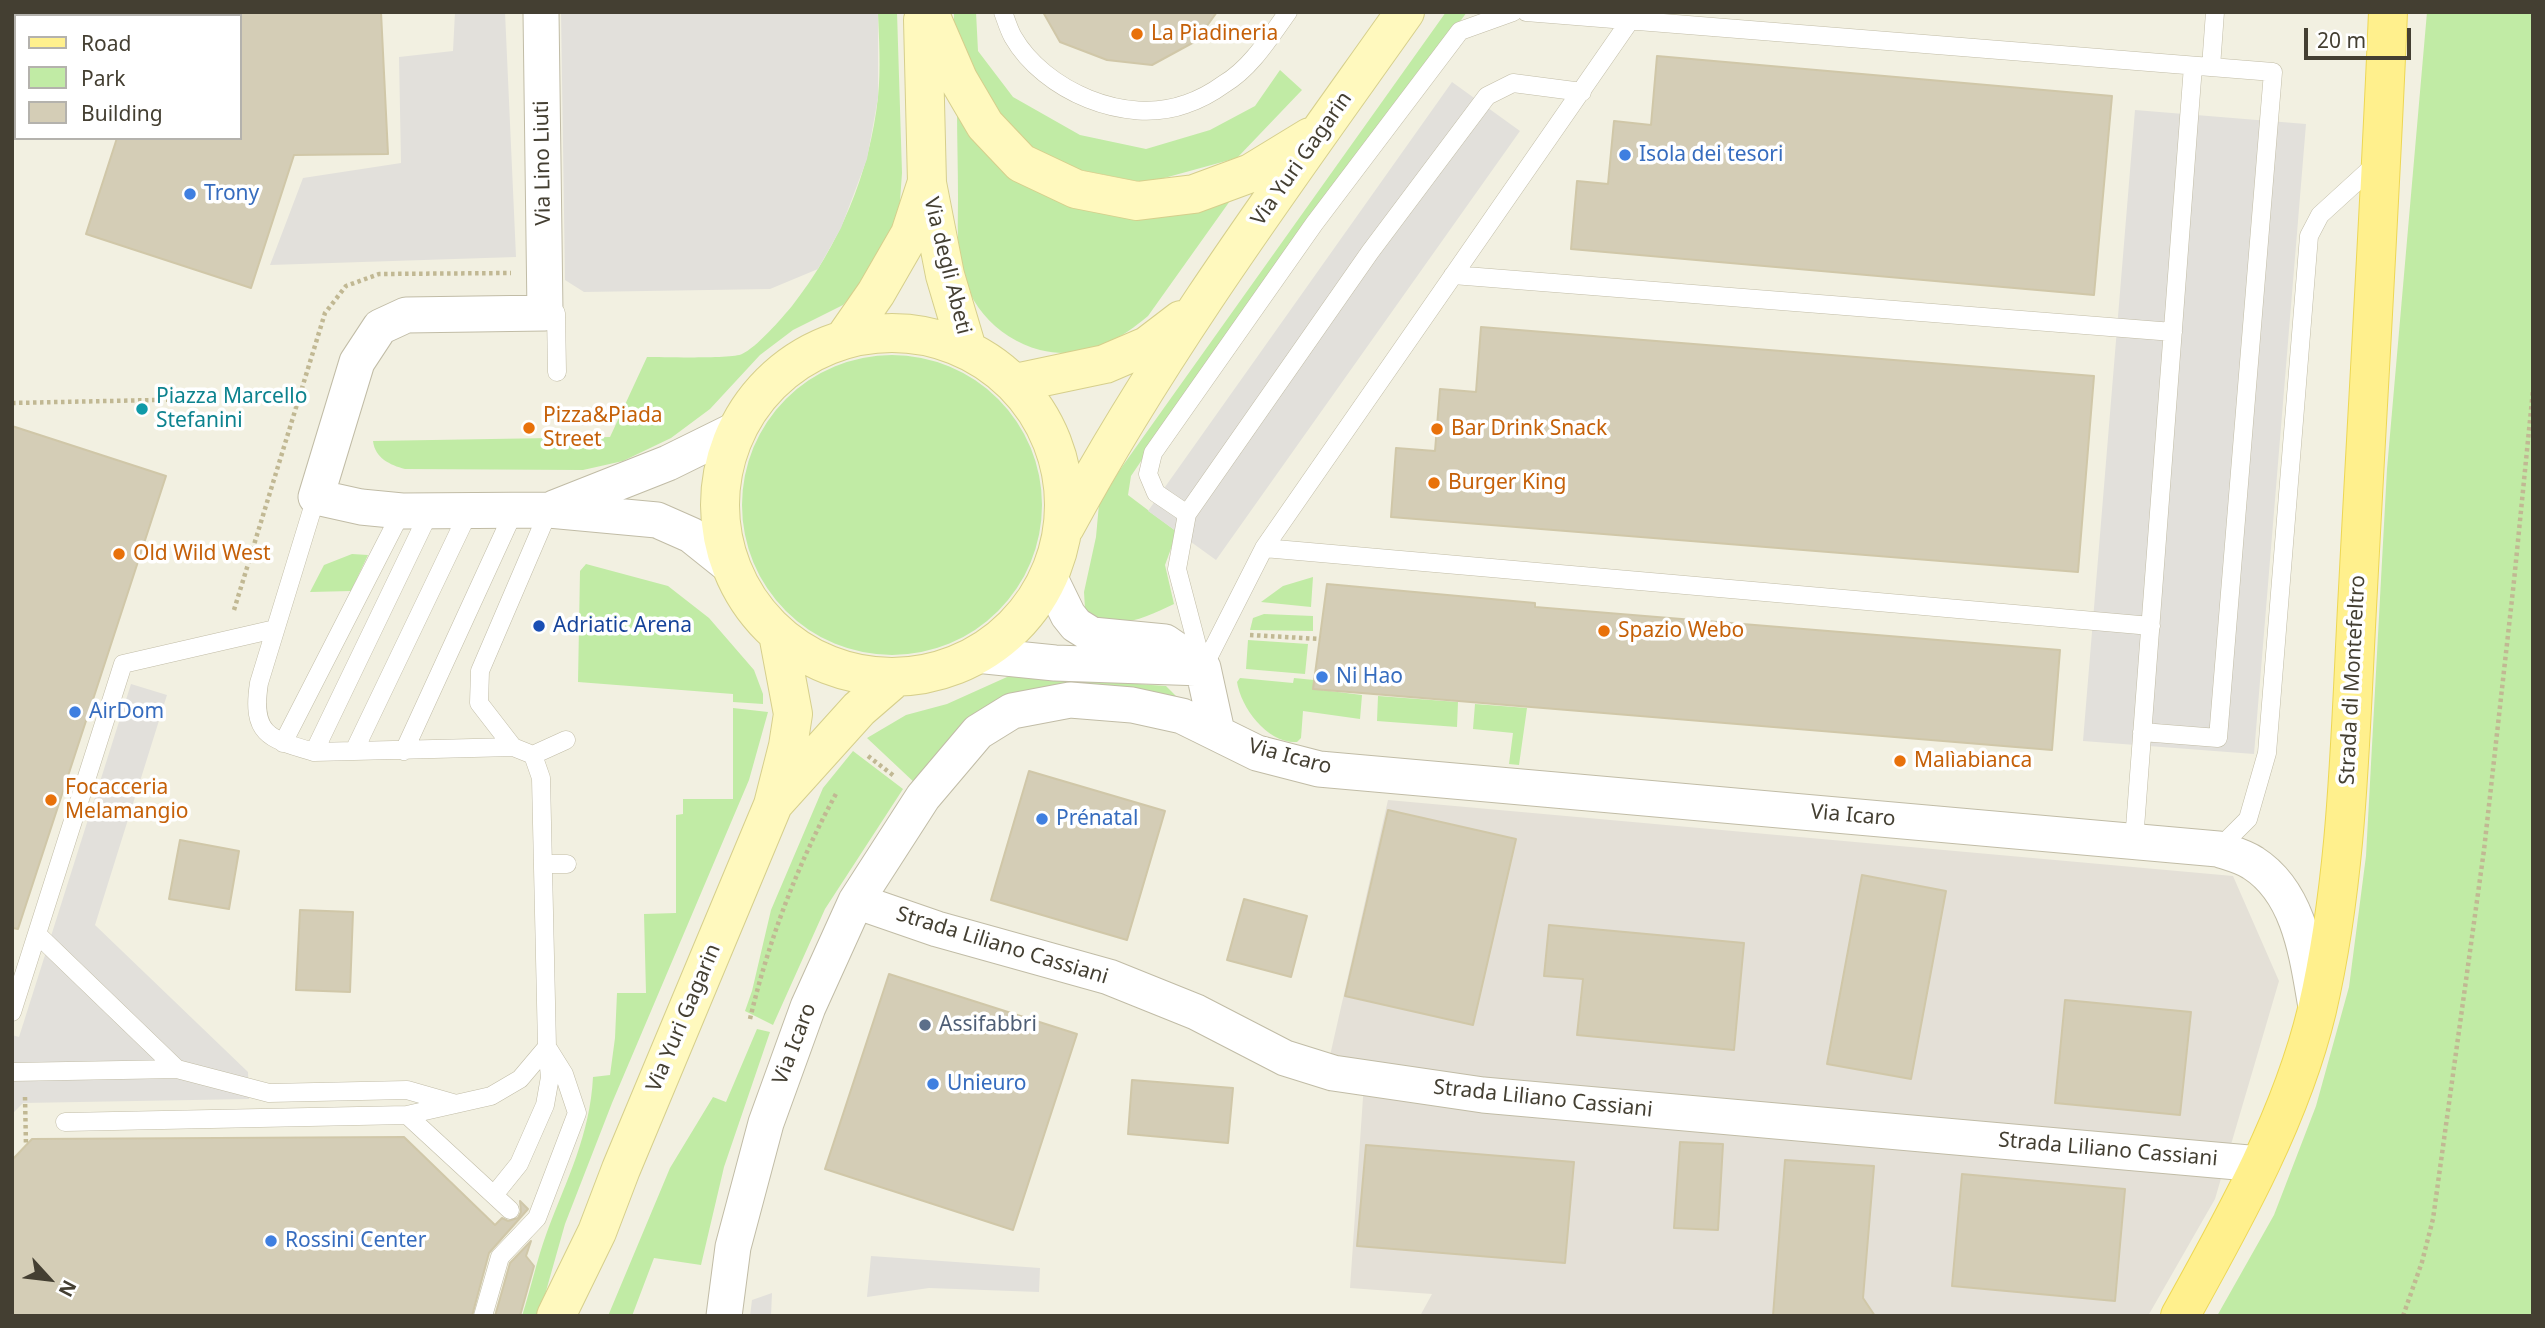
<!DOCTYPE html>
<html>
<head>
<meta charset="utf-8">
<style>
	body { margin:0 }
	#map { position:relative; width:2545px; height:1328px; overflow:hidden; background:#f2f0e1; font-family:"Noto Sans",sans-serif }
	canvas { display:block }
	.frame { position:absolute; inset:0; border:14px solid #443f32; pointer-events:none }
	.legend { position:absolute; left:14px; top:14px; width:228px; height:126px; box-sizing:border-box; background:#fff; border:2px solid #b4b2ad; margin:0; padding:9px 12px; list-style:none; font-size:21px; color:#443f32 }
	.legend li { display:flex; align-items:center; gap:14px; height:35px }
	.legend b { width:35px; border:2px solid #b4b2ad }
	.north { position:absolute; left:14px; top:1244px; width:70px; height:70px; -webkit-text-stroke:5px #fff; paint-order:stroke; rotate:117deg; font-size:19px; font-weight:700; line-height:28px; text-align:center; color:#443f32 }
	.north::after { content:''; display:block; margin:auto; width:24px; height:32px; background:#443f32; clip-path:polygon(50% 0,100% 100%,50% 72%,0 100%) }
	.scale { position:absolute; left:2304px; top:28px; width:107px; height:32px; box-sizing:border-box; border:4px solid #443f32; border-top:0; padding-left:9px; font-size:21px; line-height:24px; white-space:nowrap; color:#443f32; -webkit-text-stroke:5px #fff; paint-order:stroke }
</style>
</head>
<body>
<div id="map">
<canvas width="2545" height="1328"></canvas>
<div class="frame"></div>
<ul class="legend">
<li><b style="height:9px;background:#fff08d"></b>Road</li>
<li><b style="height:19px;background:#c1eba5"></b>Park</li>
<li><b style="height:19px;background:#d4cdb6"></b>Building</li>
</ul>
<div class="north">N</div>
<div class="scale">20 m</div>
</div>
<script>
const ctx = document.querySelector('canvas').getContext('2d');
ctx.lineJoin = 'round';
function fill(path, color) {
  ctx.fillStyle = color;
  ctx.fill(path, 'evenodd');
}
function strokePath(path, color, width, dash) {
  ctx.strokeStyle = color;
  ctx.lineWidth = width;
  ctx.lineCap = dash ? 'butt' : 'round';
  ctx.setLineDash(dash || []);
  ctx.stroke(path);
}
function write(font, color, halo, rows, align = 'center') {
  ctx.font = font + ' "Noto Sans",sans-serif';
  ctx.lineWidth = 7;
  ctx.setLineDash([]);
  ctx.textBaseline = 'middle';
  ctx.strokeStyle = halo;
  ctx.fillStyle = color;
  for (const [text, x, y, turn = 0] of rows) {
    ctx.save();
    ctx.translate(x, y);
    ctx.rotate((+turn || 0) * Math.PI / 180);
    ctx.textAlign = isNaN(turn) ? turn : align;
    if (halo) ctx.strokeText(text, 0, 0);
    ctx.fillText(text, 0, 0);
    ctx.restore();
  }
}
fill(new Path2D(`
	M 1388,800 L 2233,876 L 2279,981 L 2215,1199 L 2148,1316 L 1420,1316 L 1432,1294 L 1350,1288 L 1365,1068 L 1329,1060 Z`), '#e4e0d7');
fill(new Path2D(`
	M 878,12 L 897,12 L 902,173 L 899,215 L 865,280 L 843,305 L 793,330 L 760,355 L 710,409 L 671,438 L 623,461 L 583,470 L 405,469 C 390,465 375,458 373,441 L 610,437 L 647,357 C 663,357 733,359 742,354 C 756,348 782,318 792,306 C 839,246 870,173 878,97 C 881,69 879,40 878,12 Z
	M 954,12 L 976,12 L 978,51 L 1013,97 L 1080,135 L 1146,149 L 1210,130 L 1255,106 L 1280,70 L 1302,90 L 1237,158 L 1146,183 L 1060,166 L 1027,147 L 975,86 L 954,26 Z
	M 1446,12 L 1467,12 L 1193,384 L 1131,476 L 1128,495 L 1177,532 L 1165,565 L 1174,604 C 1144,618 1114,634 1085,609 L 1084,592 L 1096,537 L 1099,504 L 1119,471 Z
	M 2427,12 L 2533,12 L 2533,1316 L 2217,1316 L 2274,1215 L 2316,1106 L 2349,987 L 2366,856 L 2387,469 Z
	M 957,108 L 1019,175 L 1237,191 L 1148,316 C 1116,343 1082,360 1040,350 C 995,338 962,299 959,253 C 957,235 958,217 958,199 C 958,169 957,138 957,108 Z
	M742 505a150 150 0 1 1 300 0a150 150 0 1 1-300 0Z
	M 352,554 L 368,555 L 351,591 L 310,592 L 324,565 Z
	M 586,564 L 668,586 L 709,618 L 754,670 L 763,694 L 763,704 L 733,702 L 733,694 L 578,682 L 580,571 Z
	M 1313,577 L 1311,607 L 1261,602 L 1283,586 Z
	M 1264,614 L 1313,616 L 1313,631 L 1250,630 L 1253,618 Z
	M 1248,640 L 1308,644 L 1305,674 L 1246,669 Z
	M 1007,677 L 1037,677 L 1166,686 L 1177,697 L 1053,689 L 917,785 L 867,738 L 906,715 L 947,704 Z
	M 1240,678 L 1293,683 L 1294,678 L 1314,680 L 1314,689 L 1362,695 L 1360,719 L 1303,711 L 1301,738 L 1297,742 C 1268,744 1241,708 1237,682 Z
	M 1378,696 L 1458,702 L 1457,727 L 1377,721 Z
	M 1475,704 L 1527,708 L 1519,765 L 1509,764 L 1513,733 L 1473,729 Z
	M 733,708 L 768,712 L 749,780 L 612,1103 L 565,1224 L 539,1316 L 522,1316 C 531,1288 537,1259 547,1232 C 567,1179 590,1135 593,1077 L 610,1075 L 615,1038 L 617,993 L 646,993 L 644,914 L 676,913 L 676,815 L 683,814 L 683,799 L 733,799 Z
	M 853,751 L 903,789 L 825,909 L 773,1025 L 745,1011 L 752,991 L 771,910 L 823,788 Z
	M 757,1029 L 770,1032 L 724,1167 L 701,1265 L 654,1258 L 632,1316 L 608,1316 L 670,1168 L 713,1097 L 726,1102 Z`), '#c1eba5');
fill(new Path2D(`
	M 455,12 L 505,12 L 516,257 L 270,265 L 303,178 L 401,163 L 399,57 L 453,51 Z
	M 561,12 L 878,12 L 878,98 L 867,159 L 841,228 L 818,269 L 770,289 L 584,292 L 565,280 Z
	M 1452,82 L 1520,131 L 1216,560 L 1148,511 Z
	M 2135,110 L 2306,124 L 2254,754 L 2083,741 Z
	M 131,684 L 167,695 L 95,925 L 248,1072 L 249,1099 L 23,1103 L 12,1114 L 12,1035 L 19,1037 Z
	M 871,1256 L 1040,1268 L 1039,1292 L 929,1288 L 867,1297 Z
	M 772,1293 L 771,1316 L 750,1316 L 752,1300 Z`), '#e2e0db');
const building = new Path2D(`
	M 240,12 L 381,12 L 388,154 L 294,155 L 251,288 L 86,234 L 117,138 L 240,138 Z
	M 1043,12 L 1217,12 L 1196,41 L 1152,65 L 1107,60 L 1060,42 Z
	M 1657,56 L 2112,96 L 2094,295 L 1571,249 L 1577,181 L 1608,184 L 1614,121 L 1651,125 Z
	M 1481,327 L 2094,376 L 2078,572 L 1391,517 L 1396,448 L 1435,451 L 1440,389 L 1476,392 Z
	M 12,426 L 166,476 L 18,929 L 12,928 Z
	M 1327,584 L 1535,603 L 1535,607 L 2060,650 L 2052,750 L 1313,689 Z
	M 1029,771 L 1165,811 L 1127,940 L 991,900 Z
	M 1388,810 L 1516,839 L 1473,1025 L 1345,996 Z
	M 180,840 L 239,851 L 229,909 L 169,899 Z
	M 1862,875 L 1946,891 L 1911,1079 L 1827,1064 Z
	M 1244,899 L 1307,916 L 1291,977 L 1227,960 Z
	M 300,910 L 353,912 L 350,992 L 296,990 Z
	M 1549,925 L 1744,943 L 1734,1050 L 1577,1035 L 1583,979 L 1544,976 Z
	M 889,974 L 1077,1034 L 1013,1230 L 825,1169 Z
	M 2065,1000 L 2191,1012 L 2180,1115 L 2055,1103 Z
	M 1132,1080 L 1233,1088 L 1228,1143 L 1128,1134 Z
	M 404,1137 L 495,1225 L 502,1218 L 508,1221 L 518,1218 L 521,1212 L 520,1201 L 528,1209 L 489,1253 L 472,1316 L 12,1316 L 12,1160 L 32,1139 Z
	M 1680,1142 L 1723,1144 L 1718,1230 L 1674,1228 Z
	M 1366,1145 L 1574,1162 L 1565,1263 L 1357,1246 Z
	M 1785,1160 L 1874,1166 L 1863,1298 L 1875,1316 L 1773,1316 Z
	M 1962,1174 L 2125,1189 L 2115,1301 L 1952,1286 Z
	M 531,1241 L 526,1256 L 534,1266 L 520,1316 L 495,1316 L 510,1263 Z`);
fill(building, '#d4cdb6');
strokePath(building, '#d0c7a8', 2);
const lane = new Path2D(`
	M 1003,12 C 1006,20 1009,30 1013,37 C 1044,91 1126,126 1186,104 C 1198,100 1213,92 1224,84 C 1251,68 1270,37 1288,12
	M 1526,12 L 2273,72 L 2218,738 L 2142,732
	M 2211,67 L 2215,12
	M 1453,275 L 2173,332
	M 556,313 L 557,372
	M 316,497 L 259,683 C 251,735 269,739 314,752 L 513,747
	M 1187,514 L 1156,493 L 1148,474 L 1153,453 L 1314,224 L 1460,31 L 1513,12
	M 1264,548 L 2151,626
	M 1202,664 L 1177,569 L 1187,514 L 1370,252 L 1487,96 L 1513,83 L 1582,92
	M 1203,668 L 1264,548 L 1636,12
	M 283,743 L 402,511
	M 354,751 L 469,511
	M 404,751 L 515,509
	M 314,752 L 430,511
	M 533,755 L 566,740
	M 2134,841 L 2193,66
	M 2218,849 L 2248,819 L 2267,753 L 2309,236 L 2320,215 L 2377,163
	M 543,864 L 567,864
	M 37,934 L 177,1069
	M 12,1012 L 123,664 L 275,629
	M 12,1072 L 177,1069 L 269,1093 L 407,1090 L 456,1104
	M 407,1115 L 510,1210
	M 65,1122 L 407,1115 L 491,1096 L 520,1079 L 547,1047
	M 494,1195 L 519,1164 L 545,1105 L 550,1077 L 547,1047 L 541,778 L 533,755 L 513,747 L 479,703 L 480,671 L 549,510
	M 483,1316 L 500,1257 L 537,1218 L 577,1113 L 564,1074 L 549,1050`);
const street = new Path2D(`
	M 541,12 L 545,313 L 406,315 L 380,327 L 357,362 L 316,497 L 361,507 L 402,511 L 549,510 L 657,520 L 691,535 L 731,567
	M 554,508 L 668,463 L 737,429
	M 1049,576 L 1068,615 L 1076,625 L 1092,635 L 1165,642 L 1203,668
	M 976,655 L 1055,663 L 1203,668
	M 1203,668 L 1217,732
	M 856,901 L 937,929 L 1109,977 L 1196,1012 L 1285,1058 L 1333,1073 L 1483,1095 L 2260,1164
	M 724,1316 L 733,1247 L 766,1123 L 808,1007 L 856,901 L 923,797 L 978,732 L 1012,711 L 1070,700 L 1132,705 L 1182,716 L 1257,753 L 1319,769 L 2218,849 C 2229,853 2243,856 2253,863 C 2300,893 2307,956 2316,1007`);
const secondary = new Path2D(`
	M 929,12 L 958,79 L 985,125 L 1021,163 L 1076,189 L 1137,201 L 1194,194 L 1251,173 L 1310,137
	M 923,20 L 927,183 L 945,275 L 967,349
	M720 505a172 172 0 1 1 344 0a172 172 0 1 1-344 0Z
	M 844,339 L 876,293 L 910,234 L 926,185
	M 1015,383 L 1105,364 L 1147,346 L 1181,320
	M 1065,527 C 1163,346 1286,180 1405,12
	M 776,801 L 859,709 L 896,677
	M 556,1316 L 597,1232 L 621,1169 L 773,805 L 788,746 L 793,714 L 778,634`);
const primary = new Path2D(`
	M 2180,1316 C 2234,1219 2291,1118 2317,1010 C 2349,872 2350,730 2358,589 C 2368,397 2380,205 2388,12`);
strokePath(lane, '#c1bca6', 19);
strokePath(street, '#c1bca6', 37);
strokePath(secondary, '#d6cf8c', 40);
strokePath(primary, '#edd754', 40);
strokePath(new Path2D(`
	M 12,403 L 299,397
	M 234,610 L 325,313 L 346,286 L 379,274 L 511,273
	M 1250,635 L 1320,639
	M 868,756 L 894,776
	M 750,1019 C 769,939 798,863 837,792
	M 25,1097 L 26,1146
	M 2403,1316 L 2422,1262 L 2433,1219 L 2484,850 L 2514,581 L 2533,390`), '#c1b893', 4.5, [3.5, 3.5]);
strokePath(lane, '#fff', 18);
strokePath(street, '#fff', 35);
strokePath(secondary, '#fff9be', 38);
strokePath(primary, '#fff08d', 38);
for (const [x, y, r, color] of [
	[1137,34,7,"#e8710a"],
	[1625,155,7,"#3f7fe0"],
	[190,194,7,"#3f7fe0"],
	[142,409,7,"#0f9aa8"],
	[529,428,7,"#e8710a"],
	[1437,429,7,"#e8710a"],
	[1434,483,7,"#e8710a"],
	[119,554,7,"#e8710a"],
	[539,626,7,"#1a4fb4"],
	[1604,631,7,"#e8710a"],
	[1322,677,7,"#3f7fe0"],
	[75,712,7,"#3f7fe0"],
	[1900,761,7,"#e8710a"],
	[51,800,7,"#e8710a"],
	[1042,819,7,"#3f7fe0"],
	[925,1025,7,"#5c6f8a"],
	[933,1084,7,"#3f7fe0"],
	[271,1241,7,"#3f7fe0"]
]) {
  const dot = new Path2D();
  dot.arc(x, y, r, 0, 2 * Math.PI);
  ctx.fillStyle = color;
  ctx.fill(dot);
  strokePath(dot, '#fff', 2.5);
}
write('21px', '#c56008', '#fff', [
	["La Piadineria",1151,34],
	["Pizza&Piada",543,416],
	["Street",543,440],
	["Bar Drink Snack",1451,429],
	["Burger King",1448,483],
	["Old Wild West",133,554],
	["Spazio Webo",1618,631],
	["Malìabianca",1914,761],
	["Focacceria",65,788],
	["Melamangio",65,812]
], 'left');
write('21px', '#366cbe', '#fff', [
	["Isola dei tesori",1639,155],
	["Trony",204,194],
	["Ni Hao",1336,677],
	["AirDom",89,712],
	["Prénatal",1056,819],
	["Unieuro",947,1084],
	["Rossini Center",285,1241]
], 'left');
write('21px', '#443f32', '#fff', [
	["Via Yuri Gagarin",1302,159,-55],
	["Via Lino Liuti",543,163,-91],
	["Via degli Abeti",947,266,76],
	["Strada di Montefeltro",2353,680,-87],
	["Via Icaro",1290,757,15],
	["Via Icaro",1853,816,5],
	["Strada Liliano Cassiani",1002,946,17],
	["Via Yuri Gagarin",684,1018,-67],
	["Via Icaro",795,1044,-69],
	["Strada Liliano Cassiani",1543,1099,6],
	["Strada Liliano Cassiani",2108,1150,5]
]);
write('21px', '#0d838f', '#fff', [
	["Piazza Marcello",156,397],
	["Stefanini",156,421]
], 'left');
write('21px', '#164399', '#fff', [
	["Adriatic Arena",553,626]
], 'left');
write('21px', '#4e5e75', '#fff', [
	["Assifabbri",939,1025]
], 'left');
</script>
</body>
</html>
